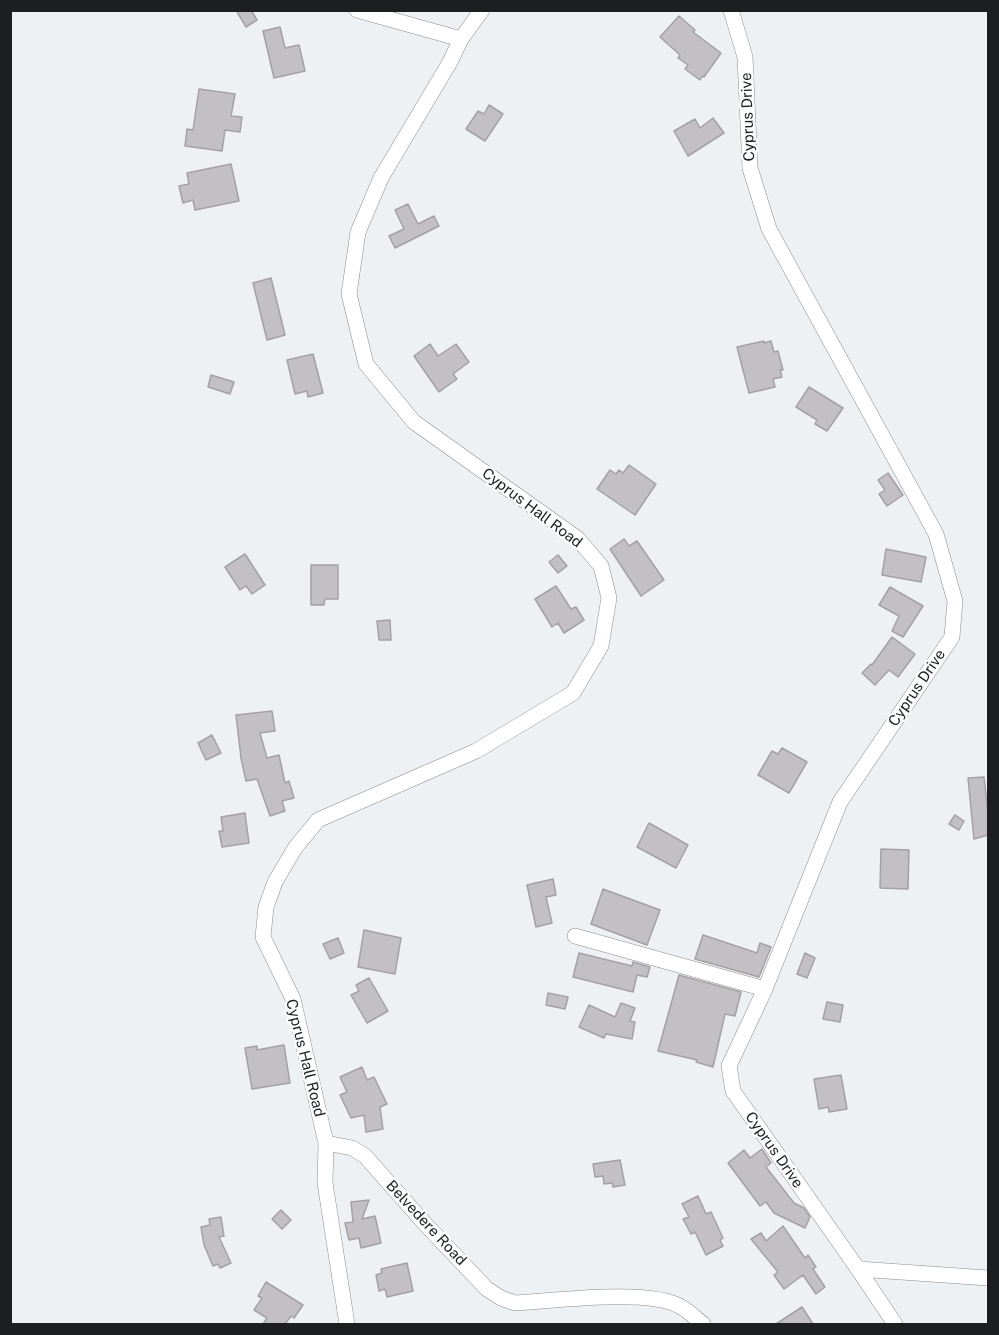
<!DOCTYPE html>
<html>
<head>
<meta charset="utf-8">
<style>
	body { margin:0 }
	#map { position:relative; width:999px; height:1335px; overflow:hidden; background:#edf1f4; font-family:"Public Sans",sans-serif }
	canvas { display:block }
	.frame { position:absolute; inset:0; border:12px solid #1c1e1f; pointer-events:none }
</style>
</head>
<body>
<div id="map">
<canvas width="999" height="1335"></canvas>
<div class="frame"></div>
</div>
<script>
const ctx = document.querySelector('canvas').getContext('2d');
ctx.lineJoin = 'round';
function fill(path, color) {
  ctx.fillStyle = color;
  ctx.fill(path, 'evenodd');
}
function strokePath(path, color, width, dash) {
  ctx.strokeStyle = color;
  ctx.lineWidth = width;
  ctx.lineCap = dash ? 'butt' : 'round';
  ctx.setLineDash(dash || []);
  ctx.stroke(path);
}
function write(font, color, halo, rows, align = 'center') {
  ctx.font = font + ' "Public Sans",sans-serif';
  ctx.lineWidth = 4.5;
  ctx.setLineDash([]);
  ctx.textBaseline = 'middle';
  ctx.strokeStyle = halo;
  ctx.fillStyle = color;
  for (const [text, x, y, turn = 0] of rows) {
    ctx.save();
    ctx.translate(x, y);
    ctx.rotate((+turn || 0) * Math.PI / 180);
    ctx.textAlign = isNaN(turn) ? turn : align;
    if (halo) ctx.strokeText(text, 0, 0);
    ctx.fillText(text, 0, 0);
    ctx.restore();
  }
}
const building = new Path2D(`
	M 236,10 L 251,10 L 257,20 L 246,27 Z
	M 679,16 L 695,30 L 693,32 L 721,53 L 704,77 L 702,76 L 700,80 L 685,69 L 688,65 L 678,58 L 680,55 L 660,37 Z
	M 280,27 L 285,48 L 299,45 L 305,71 L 274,78 L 263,31 Z
	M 199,89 L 235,94 L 231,116 L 242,117 L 240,132 L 225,130 L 222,151 L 185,146 L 187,129 L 193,130 Z
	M 489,105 L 503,114 L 485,141 L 466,129 L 478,111 L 484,114 Z
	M 713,118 L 724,133 L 688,156 L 674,131 L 695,119 L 700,128 Z
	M 231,164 L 239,201 L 195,210 L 193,200 L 183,203 L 179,186 L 189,184 L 187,173 Z
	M 408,204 L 418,224 L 434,216 L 439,226 L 395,248 L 389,236 L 404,229 L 395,210 Z
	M 271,278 L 285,335 L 267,340 L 253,283 Z
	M 764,341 L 764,343 L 771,341 L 774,352 L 778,351 L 783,370 L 780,370 L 782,377 L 773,379 L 775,387 L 749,393 L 737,347 Z
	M 430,344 L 438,356 L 456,344 L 469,362 L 453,374 L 457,379 L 439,392 L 414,356 Z
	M 313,354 L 323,393 L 308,397 L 307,391 L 295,394 L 287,360 Z
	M 211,375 L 234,382 L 230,394 L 208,387 Z
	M 809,387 L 843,408 L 827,431 L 815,424 L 817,420 L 796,407 Z
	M 629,465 L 656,484 L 635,515 L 597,489 L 610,470 L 616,474 L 619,470 L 623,473 Z
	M 888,473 L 903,495 L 887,506 L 879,494 L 885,490 L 878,480 Z
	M 624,539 L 629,546 L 637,541 L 664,580 L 641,596 L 610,549 Z
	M 886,549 L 926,557 L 921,582 L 882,575 Z
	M 245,554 L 265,585 L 252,594 L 246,586 L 240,590 L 225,567 Z
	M 558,555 L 567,566 L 558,573 L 549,562 Z
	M 311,565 L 338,565 L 338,599 L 325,599 L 324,605 L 311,605 Z
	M 556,586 L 571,609 L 576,607 L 584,620 L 564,633 L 558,623 L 552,627 L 535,599 Z
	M 890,587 L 923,606 L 903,637 L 892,631 L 899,616 L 879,605 Z
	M 390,620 L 391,640 L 379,640 L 377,621 Z
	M 892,637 L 915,654 L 898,677 L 889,670 L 875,685 L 862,673 L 871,664 L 872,665 Z
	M 272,711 L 275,731 L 260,733 L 267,758 L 279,755 L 285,783 L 289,781 L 294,798 L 282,801 L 285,811 L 270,816 L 257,779 L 246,781 L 241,758 L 236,715 Z
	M 212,735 L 221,753 L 206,760 L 198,743 Z
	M 782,748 L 807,762 L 789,793 L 758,775 L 772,751 L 778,754 Z
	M 984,777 L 988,812 L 988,835 L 974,839 L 968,778 Z
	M 245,813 L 249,843 L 222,847 L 219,831 L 223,831 L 221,817 Z
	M 955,815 L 964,821 L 959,830 L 949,824 Z
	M 649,823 L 688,845 L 676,868 L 637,847 Z
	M 881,849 L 909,850 L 908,889 L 880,888 Z
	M 553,879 L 556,895 L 546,897 L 552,923 L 536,927 L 527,885 Z
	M 603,889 L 660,910 L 647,945 L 591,924 Z
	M 364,930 L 401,938 L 395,974 L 358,967 Z
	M 703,935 L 757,953 L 760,943 L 771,947 L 759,977 L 695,959 Z
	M 338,938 L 344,953 L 330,959 L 323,944 Z
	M 579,953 L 632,966 L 633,962 L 650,967 L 647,977 L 637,975 L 633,992 L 573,977 Z
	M 805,953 L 815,958 L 807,978 L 797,974 Z
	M 679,975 L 741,992 L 735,1016 L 725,1014 L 713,1067 L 696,1062 L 697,1060 L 658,1051 Z
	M 369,978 L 388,1011 L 367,1023 L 351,995 L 359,991 L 356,985 Z
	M 548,993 L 568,997 L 565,1009 L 546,1005 Z
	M 827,1002 L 843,1005 L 840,1022 L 823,1019 Z
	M 621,1003 L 635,1008 L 630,1021 L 635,1022 L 632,1039 L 606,1034 L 604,1038 L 579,1027 L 589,1005 L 615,1017 Z
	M 284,1045 L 290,1083 L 252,1089 L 245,1048 L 257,1046 L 257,1050 Z
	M 362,1067 L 367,1080 L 374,1077 L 387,1104 L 380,1107 L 383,1129 L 366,1132 L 364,1115 L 351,1118 L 340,1095 L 347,1092 L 340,1077 Z
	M 841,1075 L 847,1109 L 829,1112 L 828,1107 L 819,1109 L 814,1079 Z
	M 762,1149 L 771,1163 L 766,1167 L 794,1203 L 804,1208 L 810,1217 L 805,1228 L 774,1213 L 766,1202 L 760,1206 L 728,1163 L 744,1150 L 750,1158 Z
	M 620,1160 L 625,1185 L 613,1187 L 612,1183 L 604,1184 L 603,1176 L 595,1177 L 593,1164 Z
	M 698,1196 L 706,1214 L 711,1212 L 723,1238 L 720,1240 L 723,1246 L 706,1255 L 695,1232 L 691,1234 L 683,1219 L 689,1217 L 682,1204 Z
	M 369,1200 L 362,1219 L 375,1216 L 381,1243 L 361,1248 L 359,1238 L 349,1240 L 345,1223 L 353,1222 L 351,1202 Z
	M 281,1210 L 291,1220 L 282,1229 L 272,1219 Z
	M 221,1217 L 224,1236 L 219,1237 L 231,1263 L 220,1268 L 218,1264 L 213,1266 L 204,1245 L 201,1227 L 210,1225 L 209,1219 Z
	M 783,1226 L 805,1258 L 808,1255 L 816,1267 L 813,1269 L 825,1287 L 816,1294 L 803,1275 L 784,1289 L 774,1275 L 778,1272 L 751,1239 L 761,1233 L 766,1241 Z
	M 407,1263 L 413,1291 L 387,1297 L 385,1289 L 379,1291 L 376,1275 L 382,1273 L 381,1269 Z
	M 266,1282 L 303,1305 L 294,1318 L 291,1316 L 285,1324 L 263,1324 L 267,1318 L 254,1310 L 262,1298 L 258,1296 Z
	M 802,1307 L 813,1324 L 776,1324 Z`);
fill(building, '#c3c0c3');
strokePath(building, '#a4a0a4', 1.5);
const minor = new Path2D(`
	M 357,10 L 461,39
	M 731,10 L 745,57 L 750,168 L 769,229 L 936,534 L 955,601 L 952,637 L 840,802 L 765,989 L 729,1066 L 733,1091 L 858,1269
	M 575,936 L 765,989
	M 326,1143 L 293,999 L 263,937 L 266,907 L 275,882 L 295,848 L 318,820 L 476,751 L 573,693 L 601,646 L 609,598 L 601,566 L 577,538 L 414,422 L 366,364 L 349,294 L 358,232 L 381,178 L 450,62 L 461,39 L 482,10
	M 347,1324 L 325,1183 L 326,1143 L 352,1148 L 365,1156 L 427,1226 L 487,1289 L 501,1298 L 515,1303 C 553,1301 651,1288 681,1307 C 689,1311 696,1319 703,1324
	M 895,1324 L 858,1269 L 988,1278`);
strokePath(minor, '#898d90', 16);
strokePath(minor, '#fff', 15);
write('15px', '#1c1e1f', '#fcfdff', [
	["Cyprus Drive",748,117,-92],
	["Cyprus Hall Road",532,508,37],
	["Cyprus Drive",917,688,-56],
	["Cyprus Hall Road",305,1058,76],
	["Cyprus Drive",774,1150,55],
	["Belvedere Road",426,1223,47]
]);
</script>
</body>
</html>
